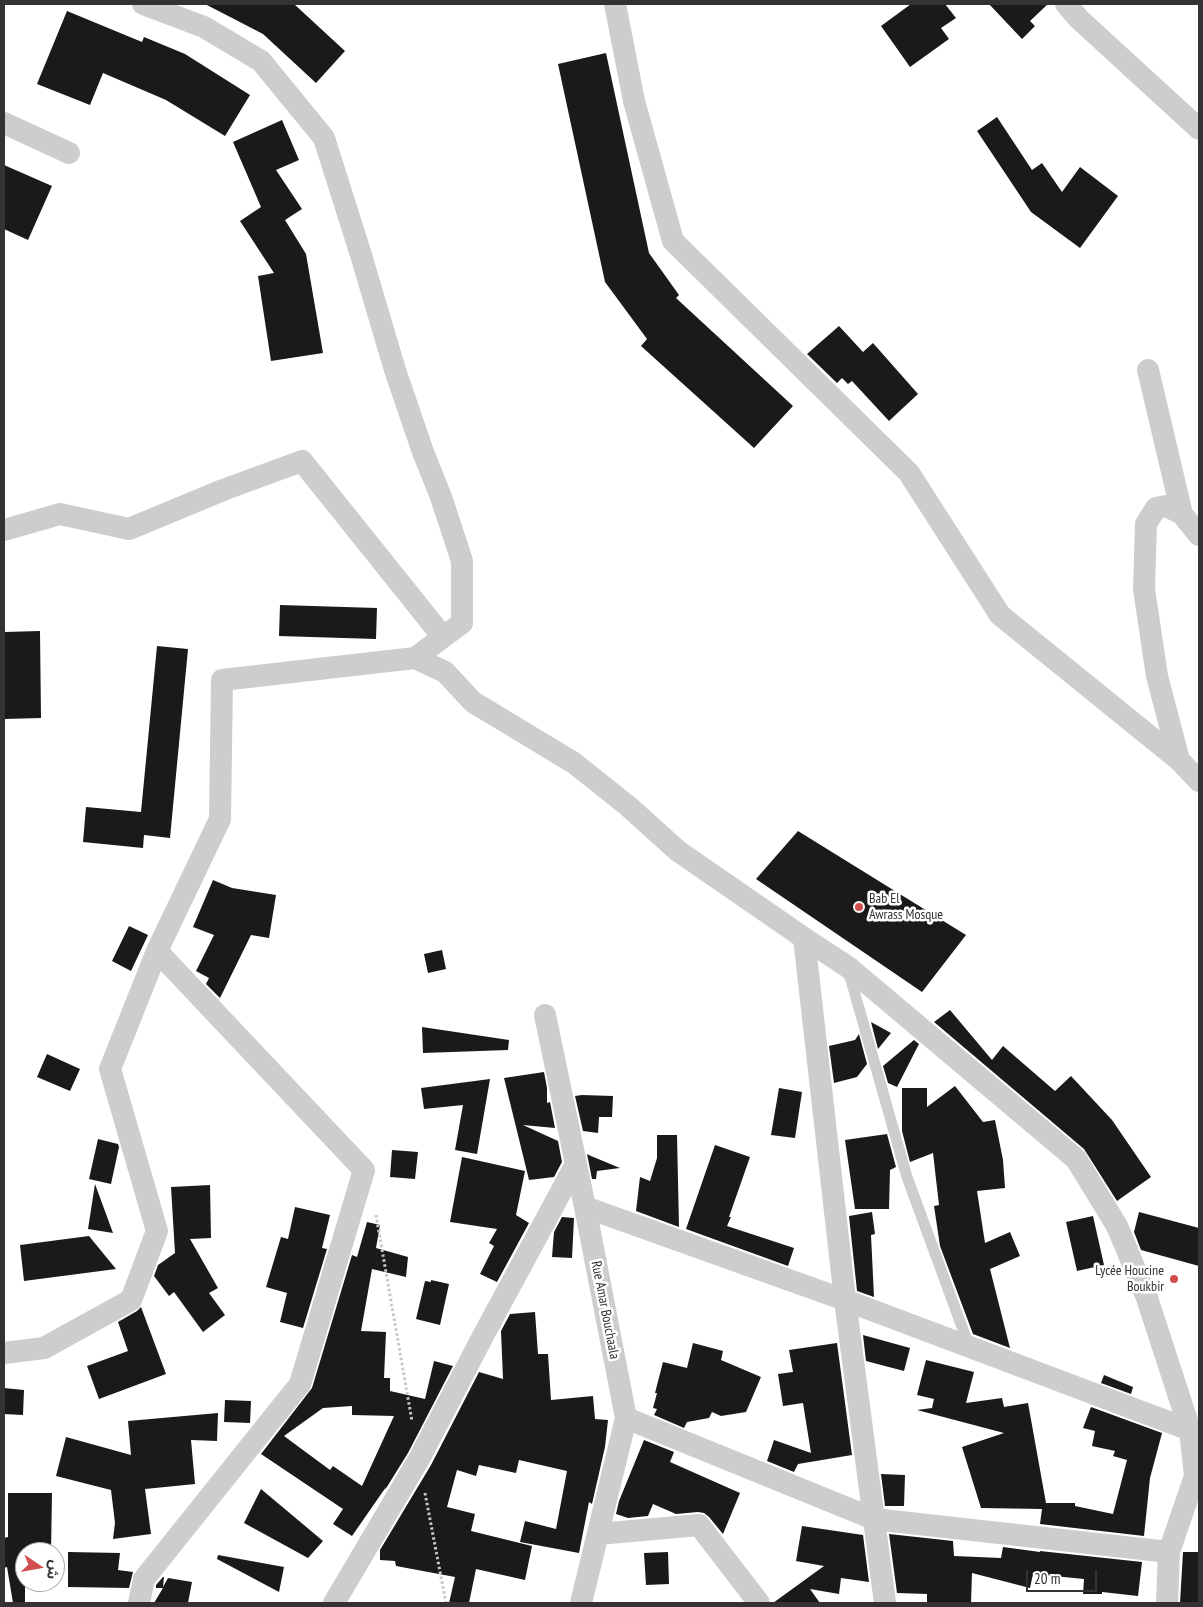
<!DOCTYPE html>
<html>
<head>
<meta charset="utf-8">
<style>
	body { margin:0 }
	#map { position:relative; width:1203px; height:1607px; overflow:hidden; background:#fff; font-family:"PT Sans Narrow","Noto Sans Arabic",sans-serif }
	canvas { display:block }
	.frame { position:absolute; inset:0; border:5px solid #333; pointer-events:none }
	.north { position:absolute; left:15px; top:1542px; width:50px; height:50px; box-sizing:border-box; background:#fff; border:1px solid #adadad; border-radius:50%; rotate:102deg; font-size:14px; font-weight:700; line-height:20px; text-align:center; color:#333 }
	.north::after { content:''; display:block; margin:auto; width:18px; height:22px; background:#d14d4e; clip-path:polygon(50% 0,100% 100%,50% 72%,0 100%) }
	.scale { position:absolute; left:1026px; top:1570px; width:71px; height:22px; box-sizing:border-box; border:2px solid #333; border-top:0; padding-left:6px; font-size:15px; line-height:18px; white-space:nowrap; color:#333; -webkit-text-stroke:4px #fff; paint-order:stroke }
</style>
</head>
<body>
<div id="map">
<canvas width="1203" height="1607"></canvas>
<div class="frame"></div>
<div class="north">ش</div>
<div class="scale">20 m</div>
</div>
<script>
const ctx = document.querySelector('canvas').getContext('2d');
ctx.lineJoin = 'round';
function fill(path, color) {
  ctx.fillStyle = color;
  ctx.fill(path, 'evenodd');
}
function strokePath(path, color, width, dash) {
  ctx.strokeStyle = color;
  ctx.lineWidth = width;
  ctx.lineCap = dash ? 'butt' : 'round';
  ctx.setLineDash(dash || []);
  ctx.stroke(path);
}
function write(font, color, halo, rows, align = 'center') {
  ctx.font = font + ' "PT Sans Narrow",sans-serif';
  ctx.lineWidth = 5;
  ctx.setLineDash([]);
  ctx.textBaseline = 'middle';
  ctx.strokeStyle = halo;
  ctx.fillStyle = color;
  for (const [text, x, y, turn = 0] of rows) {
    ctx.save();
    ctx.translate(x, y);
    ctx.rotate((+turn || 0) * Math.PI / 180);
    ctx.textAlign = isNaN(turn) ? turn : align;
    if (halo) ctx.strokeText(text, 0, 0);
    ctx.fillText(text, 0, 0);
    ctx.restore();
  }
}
fill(new Path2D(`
	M 205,4 L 294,4 L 345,51 L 316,83 L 263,34 Z
	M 911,4 L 945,4 L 956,18 L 941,28 L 949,39 L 910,67 L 881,26 Z
	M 989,4 L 1048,4 L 1030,21 L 1035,26 L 1022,39 Z
	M 67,11 L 142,42 L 144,37 L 185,54 L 250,95 L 225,136 L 166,100 L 103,73 L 90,105 L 37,84 Z
	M 606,53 L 649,253 L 679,295 L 676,298 L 793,406 L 754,448 L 641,346 L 647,339 L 605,282 L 558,64 Z
	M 997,117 L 1032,170 L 1042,163 L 1062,192 L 1080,167 L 1118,196 L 1080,248 L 1031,212 L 977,131 Z
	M 282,120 L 299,160 L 276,170 L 302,209 L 285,220 L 306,254 L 323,353 L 271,361 L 258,276 L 274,273 L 240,221 L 261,207 L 233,142 Z
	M 4,165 L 52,186 L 28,240 L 4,229 Z
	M 839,326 L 863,352 L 873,343 L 918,394 L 889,421 L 852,381 L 848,384 L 842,378 L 837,383 L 807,354 Z
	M 280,605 L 377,608 L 376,639 L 279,636 Z
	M 40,631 L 41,718 L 4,719 L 4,632 Z
	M 157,646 L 188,649 L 170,838 L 144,835 L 143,848 L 83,842 L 86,807 L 141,812 Z
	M 798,831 L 966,935 L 922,992 L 756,879 Z
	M 213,880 L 232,888 L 276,895 L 269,938 L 251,935 L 220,998 L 206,984 L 209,978 L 196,971 L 214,935 L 193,927 Z
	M 129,926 L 148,935 L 131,971 L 112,961 Z
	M 442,950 L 446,969 L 428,973 L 424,954 Z
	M 950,1010 L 992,1060 L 1003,1046 L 1055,1091 L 1071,1076 L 1112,1120 L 1151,1177 L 1117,1201 L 1084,1149 L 934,1022 Z
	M 871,1022 L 891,1033 L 878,1049 Z
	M 422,1027 L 509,1040 L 508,1050 L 423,1053 Z
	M 859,1034 L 867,1064 L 857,1077 L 834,1083 L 829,1046 L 855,1040 Z
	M 914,1040 L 919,1044 L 897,1087 L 888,1083 L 883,1066 Z
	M 47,1054 L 80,1069 L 70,1091 L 37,1077 Z
	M 544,1072 L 547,1088 L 547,1103 L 550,1102 L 555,1128 L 523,1125 L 558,1141 L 562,1162 L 554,1177 L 529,1180 L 504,1078 Z
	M 490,1079 L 477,1154 L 455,1150 L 463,1105 L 424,1109 L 421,1088 Z
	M 955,1086 L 983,1122 L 995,1120 L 1003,1160 L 1005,1188 L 977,1191 L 985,1243 L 1010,1232 L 1020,1256 L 990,1269 L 1010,1348 L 973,1334 L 940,1246 L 934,1206 L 939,1205 L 933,1153 L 910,1162 L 902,1131 L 902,1088 L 927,1088 L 927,1107 Z
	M 779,1088 L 802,1092 L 795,1138 L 771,1135 Z
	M 582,1095 L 613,1096 L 612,1117 L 599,1117 L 598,1133 L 583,1131 L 575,1096 Z
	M 887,1134 L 896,1167 L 890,1170 L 889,1209 L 855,1209 L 845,1140 Z
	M 657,1135 L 677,1135 L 679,1227 L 636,1211 L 640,1177 L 650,1181 L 657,1158 Z
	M 98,1139 L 118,1144 L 119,1147 L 111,1184 L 89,1179 Z
	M 715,1145 L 750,1157 L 729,1217 L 731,1217 L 727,1226 L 794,1248 L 788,1266 L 686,1229 Z
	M 392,1150 L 418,1152 L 415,1179 L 390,1177 Z
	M 587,1154 L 591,1156 L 620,1168 L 597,1171 L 596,1179 L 592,1179 Z
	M 462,1157 L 525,1171 L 516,1215 L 529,1223 L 497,1282 L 480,1274 L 494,1246 L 489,1243 L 497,1229 L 450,1222 Z
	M 95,1184 L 113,1233 L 88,1229 Z
	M 210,1185 L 211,1238 L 190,1239 L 218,1288 L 209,1293 L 225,1315 L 203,1332 L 174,1292 L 169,1296 L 154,1276 L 158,1265 L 175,1253 L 171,1187 Z
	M 295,1207 L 330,1215 L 322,1248 L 327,1249 L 303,1328 L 280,1322 L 287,1293 L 266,1287 L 281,1237 L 288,1239 Z
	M 872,1212 L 875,1234 L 871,1235 L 874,1297 L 857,1291 L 849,1216 Z
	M 1139,1212 L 1199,1228 L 1199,1266 L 1141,1250 L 1134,1232 Z
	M 1093,1216 L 1104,1265 L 1077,1271 L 1066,1222 Z
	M 562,1217 L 574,1218 L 572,1258 L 552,1257 L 554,1232 Z
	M 367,1222 L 380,1225 L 376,1248 L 408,1257 L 406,1277 L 372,1269 L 361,1331 L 386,1332 L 384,1378 L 390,1378 L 390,1391 L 425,1399 L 434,1361 L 453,1366 L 408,1453 L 385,1490 L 386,1487 L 352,1536 L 333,1524 L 343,1509 L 261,1454 L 312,1388 L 352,1255 L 357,1257 ZM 352,1406 L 352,1415 L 394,1416 L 362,1486 L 333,1466 L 330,1470 L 284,1436 L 323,1408 Z
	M 89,1236 L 116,1269 L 24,1281 L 20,1245 Z
	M 431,1280 L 449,1284 L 440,1325 L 416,1319 L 425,1281 L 431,1282 Z
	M 141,1307 L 166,1374 L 99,1399 L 87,1366 L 128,1351 L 118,1322 L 137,1311 Z
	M 535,1312 L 538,1354 L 548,1354 L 551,1400 L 593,1396 L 595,1419 L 608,1420 L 605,1447 L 592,1504 L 589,1502 L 579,1553 L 520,1542 L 525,1521 L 556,1529 L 567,1471 L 519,1460 L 516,1473 L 479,1465 L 476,1476 L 457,1470 L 447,1507 L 475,1514 L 471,1531 L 532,1546 L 525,1580 L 476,1569 L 469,1603 L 449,1603 L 455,1577 L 396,1566 L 395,1561 L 380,1560 L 380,1550 L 431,1465 L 479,1372 L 503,1379 L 501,1331 L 510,1314 Z
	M 863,1335 L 910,1348 L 904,1371 L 866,1361 Z
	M 693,1343 L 723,1351 L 721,1360 L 761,1377 L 746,1412 L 721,1416 L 712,1412 L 709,1418 L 687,1422 L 684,1428 L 654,1415 L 657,1409 L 653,1408 L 657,1393 L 655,1393 L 663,1362 L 687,1368 Z
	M 837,1343 L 852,1455 L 798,1464 L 794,1472 L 767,1461 L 774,1440 L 811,1453 L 803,1403 L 783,1406 L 778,1374 L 793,1372 L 789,1350 Z
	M 926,1360 L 974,1372 L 966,1403 L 1002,1398 L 1004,1407 L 1028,1403 L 1046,1503 L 1075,1503 L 1075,1506 L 1113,1514 L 1127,1460 L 1113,1456 L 1115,1451 L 1092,1446 L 1095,1431 L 1083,1428 L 1091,1407 L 1162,1433 L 1150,1478 L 1144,1536 L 1040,1524 L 1042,1509 L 981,1508 L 962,1447 L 1004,1433 L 917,1410 L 932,1408 L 934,1399 L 917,1395 Z
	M 1104,1375 L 1133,1387 L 1131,1394 L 1101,1383 Z
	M 4,1388 L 24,1390 L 23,1415 L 4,1414 Z
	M 225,1400 L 251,1401 L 250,1423 L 224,1422 Z
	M 218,1413 L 217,1441 L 191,1440 L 195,1484 L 145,1489 L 151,1534 L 113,1539 L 115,1523 L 111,1490 L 56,1476 L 66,1437 L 131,1455 L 128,1421 Z
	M 644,1440 L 674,1452 L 670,1462 L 740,1493 L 723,1534 L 709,1517 L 704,1513 L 698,1512 L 676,1514 L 653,1504 L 648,1516 L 628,1518 L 616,1514 L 619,1501 Z
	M 881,1474 L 905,1475 L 904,1506 L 885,1506 Z
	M 261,1489 L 323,1541 L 308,1558 L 244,1523 Z
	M 8,1493 L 52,1493 L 51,1552 L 25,1552 L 25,1603 L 13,1603 L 7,1567 L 4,1568 L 4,1538 L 8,1537 Z
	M 802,1526 L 863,1535 L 869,1582 L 841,1578 L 839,1594 L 810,1589 L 820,1603 L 773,1603 L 824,1566 L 796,1561 Z
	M 889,1534 L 953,1541 L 954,1556 L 1001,1558 L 1003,1547 L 1040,1552 L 1040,1551 L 1142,1562 L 1138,1596 L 1102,1592 L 1102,1594 L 1083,1594 L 1084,1579 L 1033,1574 L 1030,1588 L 972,1573 L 971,1603 L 927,1603 L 927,1594 L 897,1593 Z
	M 68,1552 L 120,1553 L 118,1570 L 133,1572 L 129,1588 L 68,1587 Z
	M 668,1552 L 669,1584 L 646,1585 L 644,1553 Z
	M 1183,1552 L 1199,1552 L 1199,1603 L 1180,1603 Z
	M 218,1555 L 284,1567 L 279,1592 L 217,1559 Z
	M 163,1577 L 164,1577 L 163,1587 L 168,1578 L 192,1582 L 188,1603 L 154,1603 L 163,1588 L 156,1588 L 156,1585 Z`), '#1a1a1a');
strokePath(new Path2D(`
	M 376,1215 L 412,1421
	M 425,1493 L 446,1603`), '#c7c7c7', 3, [2.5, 2.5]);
strokePath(new Path2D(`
	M 849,973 L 907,1177 L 969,1346`), '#cdcdcd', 11);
strokePath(new Path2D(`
	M 143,4 L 204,27 L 261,61 L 324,138 L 361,255 L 395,370 L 423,452 L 441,497 L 462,561 L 462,623 L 415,658 L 445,672 L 473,702 L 574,763 L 628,806 L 678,851 L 804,938 L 848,967 L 1076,1159 L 1117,1226 L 1147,1298 L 1190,1430 L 1195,1476 L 1169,1552 L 1167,1603
	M 615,4 L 634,101 L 673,241 L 909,473 L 1000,615 L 1179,760 L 1199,781
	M 1066,4 L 1079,19 L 1199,129
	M 4,123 L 69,153
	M 1148,370 L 1182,514 L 1199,535
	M 4,530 L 60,514 L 129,529 L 223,490 L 302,461 L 443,637
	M 1179,760 L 1157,676 L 1144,589 L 1146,524 L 1156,508 L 1166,506 L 1182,514
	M 804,938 L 845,1300 L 885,1603
	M 545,1015 L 585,1207 L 626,1418 L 581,1603
	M 585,1207 L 845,1300 L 1190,1430
	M 4,1353 L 44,1348 L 131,1300 L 157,1231 L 110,1069 L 157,951 L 220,819 L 222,680 L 415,658
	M 626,1418 L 874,1519 L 1169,1552
	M 598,1534 L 699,1525 L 759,1603
	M 139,1603 L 144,1579 L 300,1384 L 364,1170 L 157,951
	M 334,1603 L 419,1459 L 483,1336 L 576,1164`), '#cdcdcd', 22);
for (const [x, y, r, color] of [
	[859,907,5,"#d14d4e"],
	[1174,1279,5,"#d14d4e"]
]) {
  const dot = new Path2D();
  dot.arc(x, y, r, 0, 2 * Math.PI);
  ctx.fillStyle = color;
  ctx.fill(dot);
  strokePath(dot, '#fff', 2);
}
write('14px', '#333', '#fff', [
	["Bab El",869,899],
	["Awrass Mosque",869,915],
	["Lycée Houcine",1164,1271,"right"],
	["Boukbir",1164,1287,"right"]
], 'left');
write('14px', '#333', '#fff', [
	["Rue Amar Bouchaala",605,1310,79]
]);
</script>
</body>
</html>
